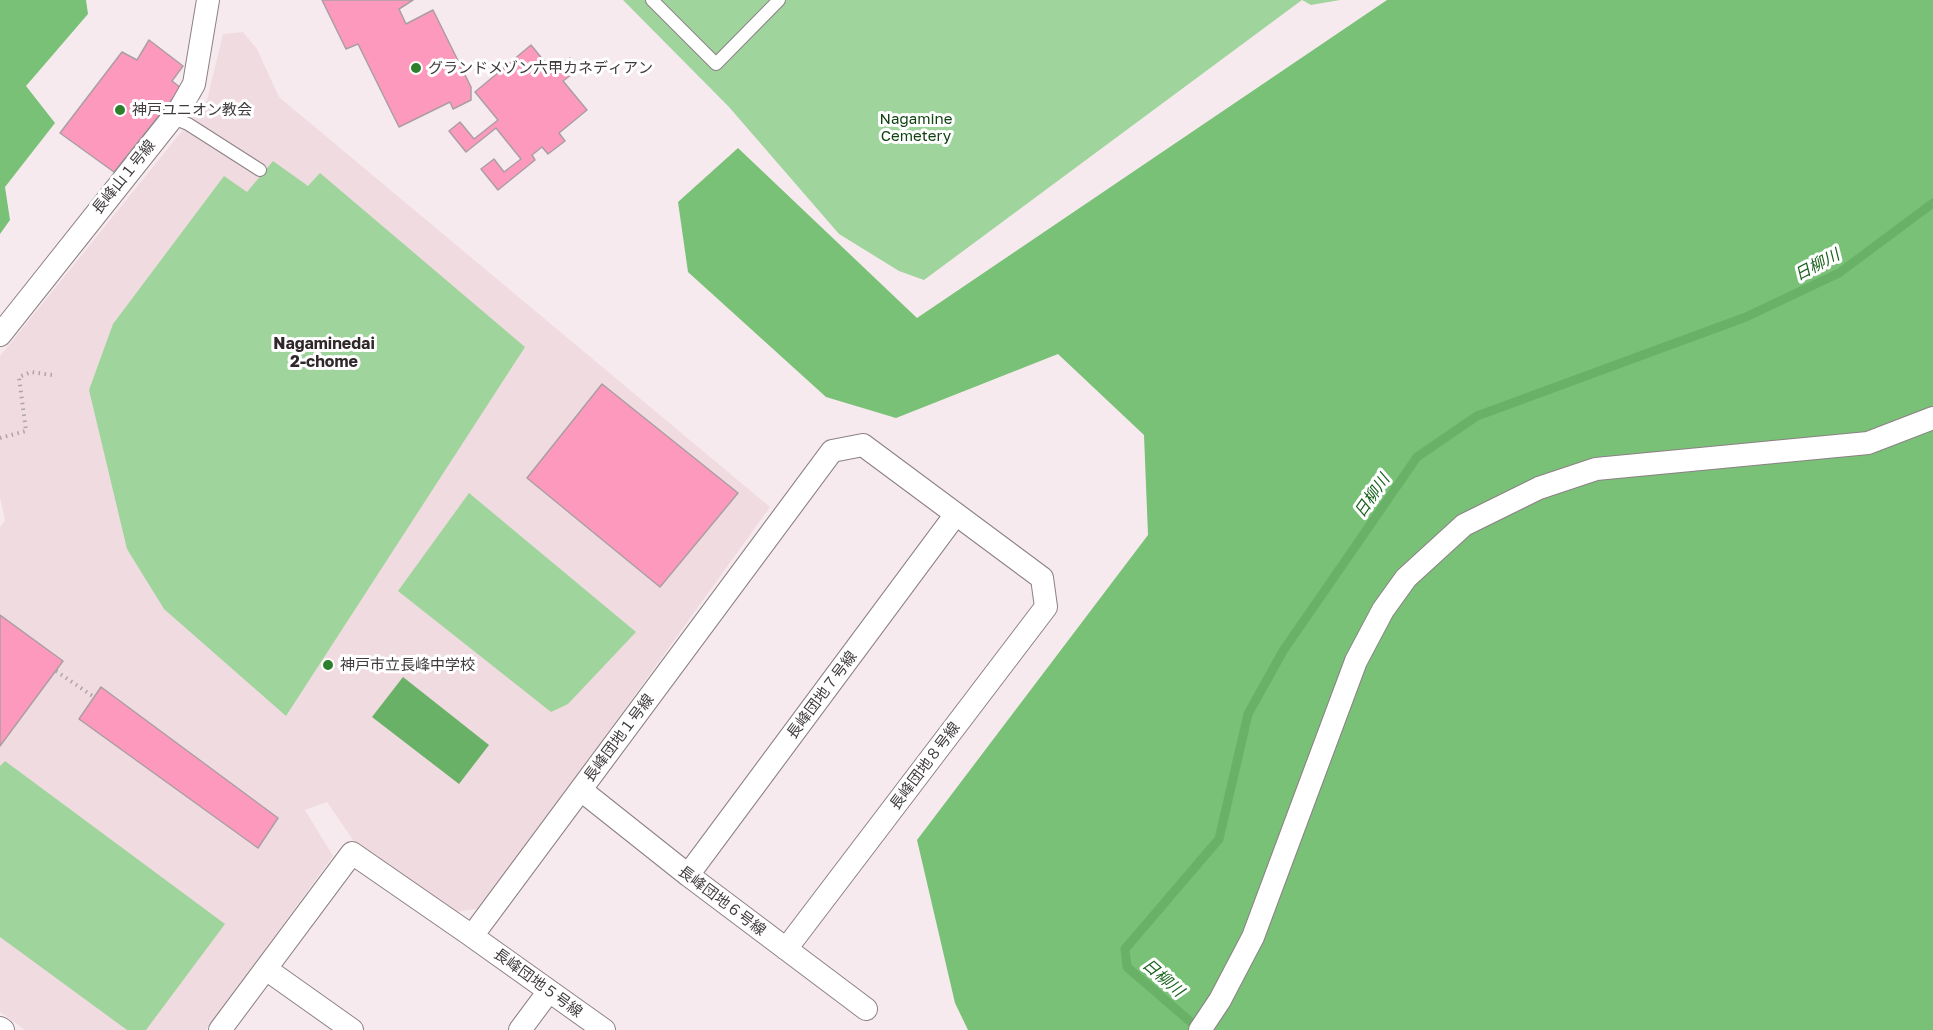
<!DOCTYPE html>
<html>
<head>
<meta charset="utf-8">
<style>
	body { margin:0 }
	canvas { display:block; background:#f7eaee }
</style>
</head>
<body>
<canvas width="1933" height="1030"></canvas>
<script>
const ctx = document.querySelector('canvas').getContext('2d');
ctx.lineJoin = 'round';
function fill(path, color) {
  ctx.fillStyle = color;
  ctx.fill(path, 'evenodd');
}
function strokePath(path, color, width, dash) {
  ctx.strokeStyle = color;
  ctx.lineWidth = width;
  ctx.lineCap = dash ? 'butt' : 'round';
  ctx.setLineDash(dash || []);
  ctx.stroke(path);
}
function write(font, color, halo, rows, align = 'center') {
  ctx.font = font + ' "Golos Text","Noto Sans JP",sans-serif';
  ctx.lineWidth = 6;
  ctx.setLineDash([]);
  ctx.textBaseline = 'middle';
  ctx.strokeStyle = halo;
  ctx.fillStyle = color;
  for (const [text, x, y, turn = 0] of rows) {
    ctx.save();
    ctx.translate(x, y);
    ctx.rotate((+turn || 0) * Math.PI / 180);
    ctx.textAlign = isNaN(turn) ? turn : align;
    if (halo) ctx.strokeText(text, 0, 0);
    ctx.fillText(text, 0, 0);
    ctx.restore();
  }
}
fill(new Path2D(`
	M 243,32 L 257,49 L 279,97 L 770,507 L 482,908 L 449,913 L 353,840 L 327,802 L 305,810 L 333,856 L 206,1030 L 25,1030 L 0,1012 L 0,527 L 5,520 L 0,497 L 0,356 L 207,100 L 223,34 Z`), '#f0dbe1');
fill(new Path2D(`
	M 623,0 L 1340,0 L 1311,5 L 1302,0 L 924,280 L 899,271 L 839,234 L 729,107 Z
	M 273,161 L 308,186 L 320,173 L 525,347 L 286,716 L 164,609 L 127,549 L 89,390 L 113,324 L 224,176 L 247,192 Z
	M 469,493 L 636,632 L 568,704 L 551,712 L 398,591 Z
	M 5,761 L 225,924 L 146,1030 L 127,1030 L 0,937 L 0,766 Z`), '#9fd59c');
fill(new Path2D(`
	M 0,0 L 86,0 L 88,14 L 26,86 L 55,123 L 5,187 L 10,220 L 0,234 Z
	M 1387,0 L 1933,0 L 1933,1030 L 968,1030 L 955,1003 L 917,840 L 1148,535 L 1144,435 L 1058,354 L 896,418 L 826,397 L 688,272 L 678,202 L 738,148 L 917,318 Z`), '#78c176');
fill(new Path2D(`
	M 403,677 L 489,745 L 459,784 L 372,717 Z`), '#69b167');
strokePath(new Path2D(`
	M 1200,1030 L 1127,967 L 1125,949 L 1219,839 L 1248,714 L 1283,651 L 1417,457 L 1477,416 L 1746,317 L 1839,273 L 1933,203`), '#69b167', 9);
const building = new Path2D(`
	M 322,0 L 413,0 L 399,9 L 406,24 L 433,10 L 471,87 L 471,100 L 453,109 L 450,102 L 399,127 L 358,44 L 346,49 Z
	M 149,40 L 183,66 L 172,81 L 181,88 L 114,172 L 60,133 L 122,52 L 137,60 Z
	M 531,45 L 553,72 L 570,58 L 579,69 L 563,81 L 587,110 L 559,133 L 565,141 L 548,154 L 542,147 L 532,155 L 535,160 L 498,190 L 481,169 L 494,159 L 504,172 L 521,159 L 496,128 L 466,152 L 449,131 L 460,122 L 474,139 L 498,120 L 475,92 Z
	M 602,384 L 738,493 L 660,587 L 527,478 Z
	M 0,615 L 63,661 L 0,746 Z
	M 101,687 L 278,818 L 258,848 L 79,719 Z`);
fill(building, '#fe99be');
strokePath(building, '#aa9ea2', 1.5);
const service = new Path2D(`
	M 652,0 L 716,64 L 779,0
	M 173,118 L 188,124 L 260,170`);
const minor = new Path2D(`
	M 0,335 L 181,107 L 194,84 L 208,0
	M 581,790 L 688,875 L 866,1009
	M 688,875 L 956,514
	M 472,936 L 604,1030
	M 266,969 L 352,1030
	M 0,1028 L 3,1030
	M 220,1030 L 352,853 L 472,936 L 832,451 L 863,445 L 1042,578 L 1046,607 L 786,949
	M 520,1030 L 549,991
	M 1200,1030 L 1220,1000 L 1253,937 L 1356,661 L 1383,610 L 1406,578 L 1464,525 L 1539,488 L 1596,469 L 1868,443 L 1933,418`);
strokePath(service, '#8c8185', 14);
strokePath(minor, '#8c8185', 24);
strokePath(new Path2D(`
	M 0,438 L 26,431 L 19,377 L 31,372 L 52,375
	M 56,671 L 94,697`), '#aea5a8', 4, [1.5, 4.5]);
strokePath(service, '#fff', 12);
strokePath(minor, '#fff', 22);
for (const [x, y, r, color] of [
	[416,68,6,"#2c802d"],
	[120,110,6,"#2c802d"],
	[328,665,6,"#2c802d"]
]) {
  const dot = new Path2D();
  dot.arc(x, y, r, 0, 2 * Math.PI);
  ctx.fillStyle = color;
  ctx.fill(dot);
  strokePath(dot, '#fff', 2);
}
write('15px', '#403b3d', '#fff', [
	["グランドメゾン六甲カネディアン",428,68],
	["神戸ユニオン教会",132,110],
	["神戸市立長峰中学校",340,665]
], 'left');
write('15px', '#104311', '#fff', [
	["Nagamine",916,119],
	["Cemetery",916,136]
]);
write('15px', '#403b3d', '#fff', [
	["長峰山１号線",124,177,-51],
	["長峰団地７号線",822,695,-53],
	["長峰団地１号線",619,738,-53],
	["長峰団地８号線",925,766,-53],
	["長峰団地６号線",722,901,37],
	["長峰団地５号線",538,983,36]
]);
write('italic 16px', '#17611a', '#fff', [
	["日柳川",1817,265,-28],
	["日柳川",1372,496,-55],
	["日柳川",1163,978,41]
]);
write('bold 16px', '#30272a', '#fff', [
	["Nagaminedai",324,344],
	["2-chome",324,362]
]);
</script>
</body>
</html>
